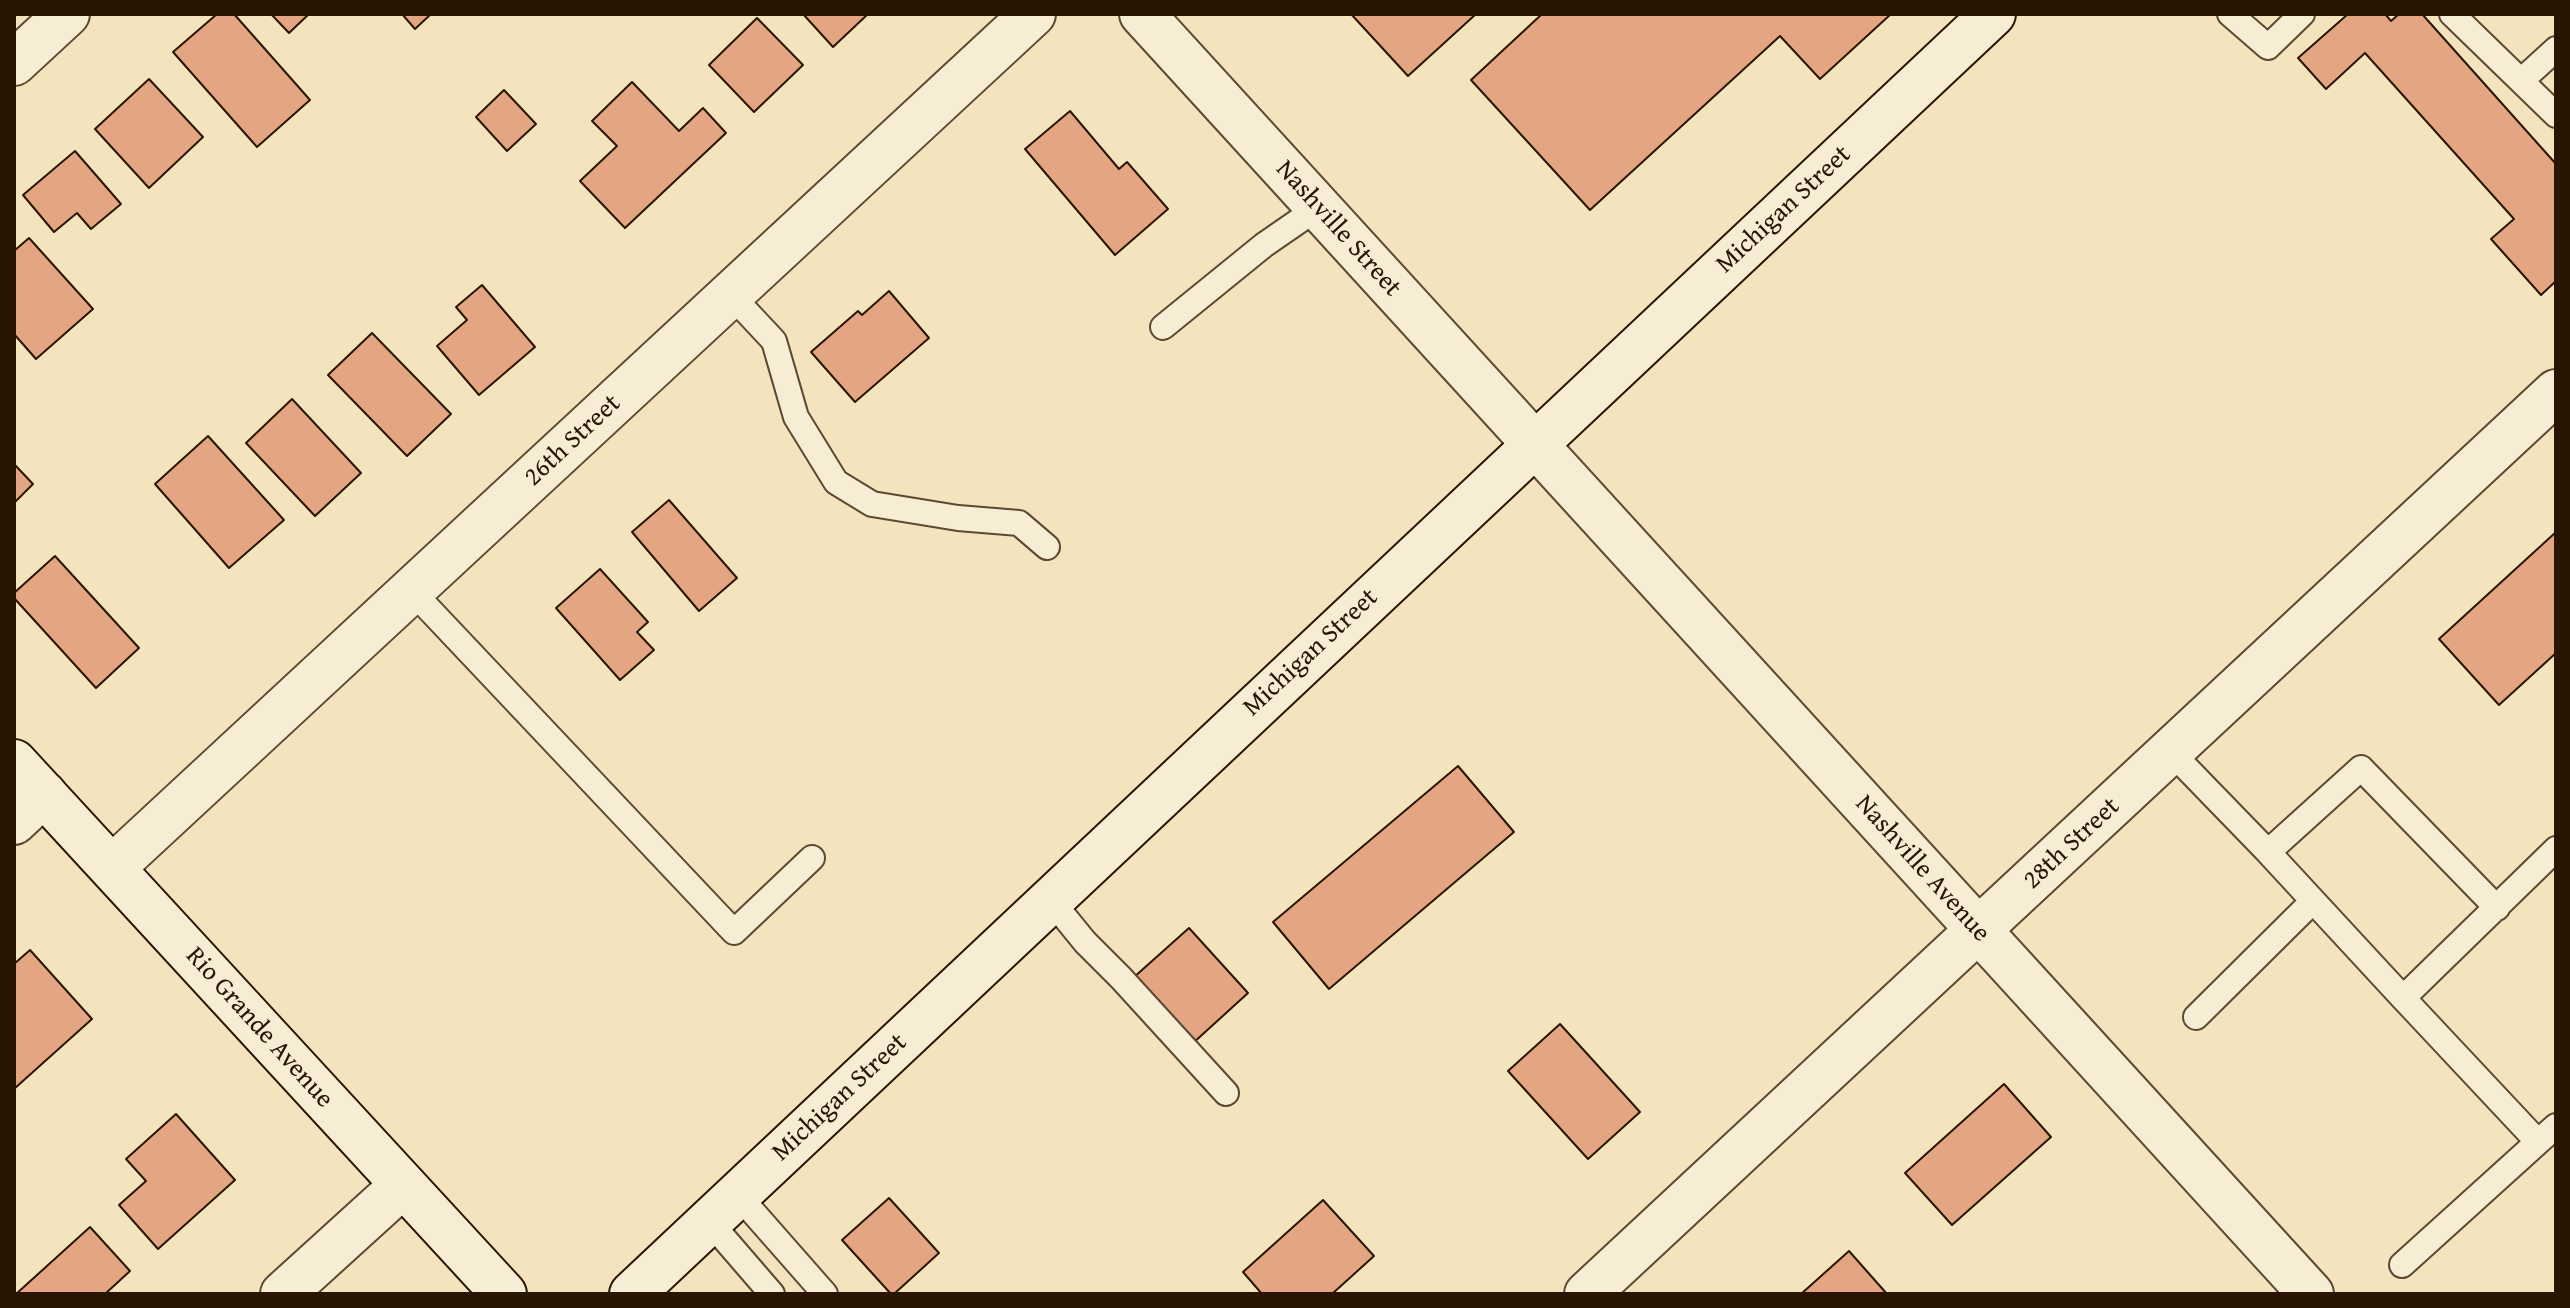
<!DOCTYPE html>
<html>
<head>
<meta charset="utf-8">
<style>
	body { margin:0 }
	#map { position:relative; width:2570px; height:1308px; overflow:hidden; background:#f3e4be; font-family:"Gentium Book Plus",serif }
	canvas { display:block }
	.frame { position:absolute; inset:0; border:16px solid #291503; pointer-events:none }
</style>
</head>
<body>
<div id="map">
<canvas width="2570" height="1308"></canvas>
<div class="frame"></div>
</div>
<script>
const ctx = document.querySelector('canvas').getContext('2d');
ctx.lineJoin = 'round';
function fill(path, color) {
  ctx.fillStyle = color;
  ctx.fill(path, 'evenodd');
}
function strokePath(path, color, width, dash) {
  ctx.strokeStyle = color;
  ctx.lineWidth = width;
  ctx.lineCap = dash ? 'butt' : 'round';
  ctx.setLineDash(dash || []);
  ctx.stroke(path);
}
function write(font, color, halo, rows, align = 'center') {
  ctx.font = font + ' "Gentium Book Plus",serif';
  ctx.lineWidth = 6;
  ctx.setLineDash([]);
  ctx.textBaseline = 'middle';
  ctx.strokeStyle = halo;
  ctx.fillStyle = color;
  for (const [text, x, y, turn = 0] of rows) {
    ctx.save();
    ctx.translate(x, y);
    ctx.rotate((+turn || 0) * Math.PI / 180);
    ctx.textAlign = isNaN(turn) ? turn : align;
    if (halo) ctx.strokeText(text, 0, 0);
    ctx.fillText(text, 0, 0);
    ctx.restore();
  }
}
const building = new Path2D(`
	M 217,14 L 234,14 L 310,100 L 257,147 L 173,52 Z
	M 271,14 L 309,14 L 289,33 Z
	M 402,14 L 431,14 L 415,29 Z
	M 803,14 L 868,14 L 833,47 Z
	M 1351,14 L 1476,14 L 1408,76 Z
	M 1542,14 L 1891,14 L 1820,79 L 1780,36 L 1590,210 L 1471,80 Z
	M 2348,14 L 2385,14 L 2391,21 L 2399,14 L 2422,14 L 2556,164 L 2556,281 L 2541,295 L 2491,239 L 2514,219 L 2365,53 L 2326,89 L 2298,58 Z
	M 757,18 L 803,65 L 754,112 L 709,65 Z
	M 149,79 L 203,137 L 149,188 L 95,129 Z
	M 632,82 L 679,131 L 703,108 L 726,133 L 625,228 L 580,181 L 617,146 L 592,121 Z
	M 504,90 L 536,124 L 507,151 L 476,117 Z
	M 1070,111 L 1119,169 L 1127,162 L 1168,209 L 1115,255 L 1025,149 Z
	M 75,151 L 121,204 L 91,229 L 77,213 L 54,232 L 23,195 Z
	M 29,238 L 93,309 L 36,359 L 14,334 L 14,251 Z
	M 482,285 L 535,347 L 479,395 L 437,346 L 467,320 L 456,307 Z
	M 889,291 L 929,338 L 855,402 L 811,352 L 858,311 L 862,315 Z
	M 372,333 L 451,414 L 407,456 L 328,375 Z
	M 292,399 L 361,473 L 315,516 L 246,443 Z
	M 208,436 L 284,520 L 229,568 L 155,484 Z
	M 14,464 L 33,484 L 14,503 Z
	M 669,500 L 737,578 L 699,611 L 632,532 Z
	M 2556,532 L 2556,653 L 2499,705 L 2439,639 Z
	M 55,556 L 139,648 L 96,688 L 14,598 L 14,593 Z
	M 600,569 L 648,622 L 637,632 L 654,650 L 620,680 L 556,608 Z
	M 1458,766 L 1514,832 L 1329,989 L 1273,922 Z
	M 1189,928 L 1248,993 L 1192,1044 L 1133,978 Z
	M 30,950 L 92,1019 L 14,1089 L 14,964 Z
	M 1560,1024 L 1640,1112 L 1588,1159 L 1508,1071 Z
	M 2004,1084 L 2051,1137 L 1952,1225 L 1905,1173 Z
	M 176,1114 L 235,1180 L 158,1249 L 119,1205 L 146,1181 L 126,1159 Z
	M 889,1198 L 939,1253 L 894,1294 L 891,1294 L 842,1240 Z
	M 1323,1200 L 1374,1256 L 1332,1294 L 1262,1294 L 1243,1272 Z
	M 90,1227 L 130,1271 L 105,1294 L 16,1294 Z
	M 1849,1251 L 1887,1294 L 1801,1294 Z`);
fill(building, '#e4a583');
strokePath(building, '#291503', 2);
const lane = new Path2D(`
	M 2230,14 L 2268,47 L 2302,14
	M 2452,14 L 2556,115
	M 2522,80 L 2556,49
	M 730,294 L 774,341 L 796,417 L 836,482 L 872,504 L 958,518 L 1019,523 L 1047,547
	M 1163,327 L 1264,245 L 1319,207
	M 411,590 L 734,932 L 812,858
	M 2171,752 L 2268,852 L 2403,998 L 2556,849
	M 2268,852 L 2361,768 L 2497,908
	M 1050,899 L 1085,942 L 1121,978 L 1226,1093
	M 2403,998 L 2538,1142 L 2556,1126
	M 2196,1017 L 2313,901
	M 738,1195 L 825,1294
	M 709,1221 L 772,1294
	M 2402,1265 L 2538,1142`);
const street = new Path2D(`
	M 1142,14 L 2311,1294
	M 14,63 L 67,14
	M 14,822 L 44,794
	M 113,867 L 1033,14
	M 283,1294 L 403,1185
	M 1587,1294 L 2556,392`);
const secondary = new Path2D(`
	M 14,762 L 504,1294
	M 632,1294 L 1993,14`);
strokePath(lane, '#5c4932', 28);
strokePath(street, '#5c4932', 48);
strokePath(secondary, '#291503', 48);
strokePath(lane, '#f7edd5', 24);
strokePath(street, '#f7edd5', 44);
strokePath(secondary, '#f7edd5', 44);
write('26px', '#291503', '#f7edd5', [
	["Michigan Street",1784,210,-43],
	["Nashville Street",1338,229,48],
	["26th Street",573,441,-43],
	["Michigan Street",1311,653,-43],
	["28th Street",2072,844,-43],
	["Nashville Avenue",1922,869,48],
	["Rio Grande Avenue",259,1028,48],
	["Michigan Street",840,1098,-43]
]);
</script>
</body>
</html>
